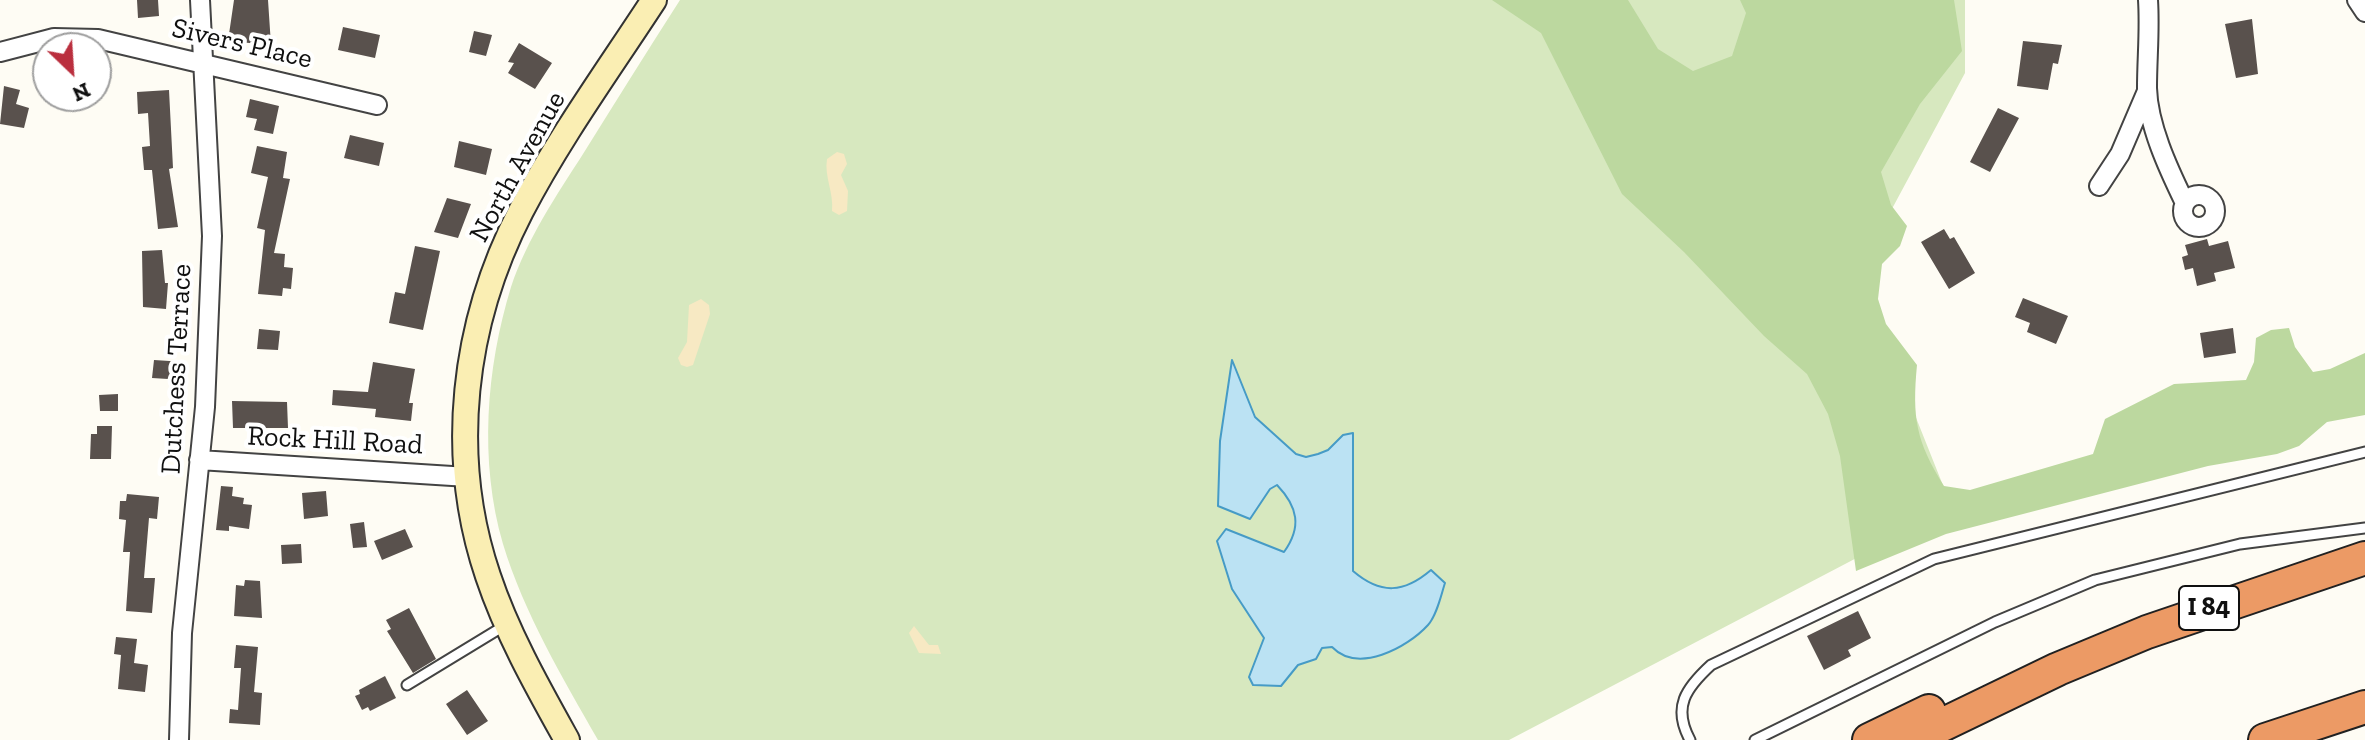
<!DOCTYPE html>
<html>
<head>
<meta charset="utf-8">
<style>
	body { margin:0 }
	#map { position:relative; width:2365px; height:740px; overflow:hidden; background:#fefcf4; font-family:"Zilla Slab",serif }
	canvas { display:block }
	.north { position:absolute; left:32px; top:32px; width:80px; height:80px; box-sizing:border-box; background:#fff; border:2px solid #9f9f9f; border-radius:50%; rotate:155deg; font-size:22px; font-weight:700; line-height:32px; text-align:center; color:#101010 }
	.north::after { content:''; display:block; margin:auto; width:28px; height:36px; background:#ba2f3e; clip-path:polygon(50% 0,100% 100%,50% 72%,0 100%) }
</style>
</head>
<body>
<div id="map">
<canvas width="2365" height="740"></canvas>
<div class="north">N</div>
</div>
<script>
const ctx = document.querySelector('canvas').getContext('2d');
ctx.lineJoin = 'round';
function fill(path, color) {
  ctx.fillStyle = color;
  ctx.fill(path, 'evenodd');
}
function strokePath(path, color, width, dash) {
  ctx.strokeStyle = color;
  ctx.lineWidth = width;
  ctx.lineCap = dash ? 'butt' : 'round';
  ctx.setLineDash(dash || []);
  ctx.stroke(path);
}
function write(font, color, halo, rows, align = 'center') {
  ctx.font = font + ' "Zilla Slab",serif';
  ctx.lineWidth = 8;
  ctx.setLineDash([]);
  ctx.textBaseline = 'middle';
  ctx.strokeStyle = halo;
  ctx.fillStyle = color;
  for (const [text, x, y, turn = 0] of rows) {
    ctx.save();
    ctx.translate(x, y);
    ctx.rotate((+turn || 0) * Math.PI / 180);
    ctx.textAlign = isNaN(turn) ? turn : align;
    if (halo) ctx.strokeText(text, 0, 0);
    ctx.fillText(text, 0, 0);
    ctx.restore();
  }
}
fill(new Path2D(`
	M 680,0 L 1965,0 L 1965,73 L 1858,272 L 1952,508 L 1509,740 L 598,740 C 562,677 524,613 503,544 C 479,461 486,369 511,287 C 527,239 556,196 583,154 C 615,103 647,51 680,0 Z`), '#d7e8bf');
fill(new Path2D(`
	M 1492,0 L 1628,0 L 1658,49 L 1693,71 L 1732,56 L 1746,13 L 1740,0 L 1954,0 L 1962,51 L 1920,104 L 1881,172 L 1891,205 L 1907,226 L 1900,246 L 1882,264 L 1878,299 L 1886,324 L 1917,365 C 1912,418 1916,441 1944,486 L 1970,490 L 2093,454 L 2105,419 L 2174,384 L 2246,380 L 2254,362 L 2256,338 L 2271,330 L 2289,328 L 2295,347 L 2313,372 L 2330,369 L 2365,353 L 2365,415 L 2327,422 L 2299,446 L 2277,454 L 2208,466 L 1946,534 L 1856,571 L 1840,456 L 1828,414 L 1807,374 L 1764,336 L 1684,252 L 1622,194 L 1541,33 Z`), '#bcd89f');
fill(new Path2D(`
	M 837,152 L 844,154 L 847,164 L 841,175 L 848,191 L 847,211 L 839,215 L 832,211 C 834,193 824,176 827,159 Z
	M 701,299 L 709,305 L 710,314 L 693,365 L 687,367 L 681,365 L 678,358 L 687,342 L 689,305 Z
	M 914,626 L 929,645 L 938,645 L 941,654 L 919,653 L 909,633 Z`), '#f7e9c3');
const water = new Path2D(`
	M 1232,360 L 1255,417 L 1296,454 L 1306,457 L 1318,454 L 1328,450 L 1343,435 L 1353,433 L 1353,571 C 1381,595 1404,593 1431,570 L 1445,583 C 1441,595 1437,615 1428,625 C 1407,648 1358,674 1332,647 L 1322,648 L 1316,659 L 1298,665 L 1281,686 L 1253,685 L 1249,677 L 1264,638 L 1232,589 L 1217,541 L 1226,529 L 1284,552 C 1302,527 1298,507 1277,485 L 1270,489 L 1250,519 L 1218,506 L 1220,441 Z`);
fill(water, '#bbe2f3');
strokePath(water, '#469bc6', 2);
fill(new Path2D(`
	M 137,0 L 158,0 L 159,16 L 138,18 Z
	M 234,0 L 268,0 L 271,45 L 228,41 Z
	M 2252,19 L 2258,74 L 2236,78 L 2225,24 Z
	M 343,27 L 380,35 L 375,58 L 338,50 Z
	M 474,31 L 492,35 L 486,56 L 469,52 Z
	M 2023,41 L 2062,45 L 2058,64 L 2053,63 L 2048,90 L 2017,86 Z
	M 519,43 L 552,63 L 535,89 L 508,73 L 514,63 L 508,62 Z
	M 4,86 L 20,90 L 16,104 L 29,108 L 24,128 L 0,124 Z
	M 169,90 L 173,168 L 169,169 L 178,227 L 158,229 L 152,170 L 144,170 L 142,147 L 150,146 L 148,113 L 138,114 L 137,92 Z
	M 250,99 L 279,106 L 273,134 L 254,130 L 257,119 L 246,117 Z
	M 1998,108 L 2019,118 L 1990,172 L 1970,162 Z
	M 350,135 L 384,143 L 379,166 L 344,158 Z
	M 459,141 L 492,149 L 486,175 L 454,167 Z
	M 257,146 L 287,152 L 283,178 L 290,179 L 274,253 L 285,254 L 284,267 L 293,268 L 291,289 L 283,288 L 282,296 L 258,294 L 265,230 L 257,228 L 268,177 L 251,173 Z
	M 447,198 L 471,204 L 458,238 L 434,232 Z
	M 1944,229 L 1950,239 L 1954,237 L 1975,273 L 1949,289 L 1921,242 Z
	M 2207,239 L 2209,246 L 2228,241 L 2235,268 L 2214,273 L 2216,281 L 2197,286 L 2193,268 L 2185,270 L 2182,257 L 2188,255 L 2185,245 Z
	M 415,246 L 440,251 L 423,330 L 389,323 L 395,292 L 405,294 Z
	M 162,250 L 165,283 L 168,283 L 166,309 L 143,307 L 142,251 Z
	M 2023,298 L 2068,316 L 2056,344 L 2027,332 L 2030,323 L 2015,317 Z
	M 2233,328 L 2236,353 L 2204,358 L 2200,333 Z
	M 259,329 L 280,331 L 278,350 L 257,349 Z
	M 154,360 L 185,362 L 184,380 L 152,378 Z
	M 373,362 L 415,369 L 409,403 L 413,403 L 411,421 L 375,417 L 376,409 L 332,405 L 333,390 L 368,392 Z
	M 118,394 L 118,411 L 100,411 L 99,395 Z
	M 232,401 L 287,402 L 288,428 L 233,428 Z
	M 97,426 L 112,426 L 111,459 L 90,459 L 91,434 L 97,434 Z
	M 221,486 L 233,487 L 232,496 L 244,498 L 243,504 L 252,505 L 249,529 L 229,526 L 229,531 L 216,530 Z
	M 326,491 L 328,516 L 304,519 L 302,493 Z
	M 127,494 L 159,497 L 157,519 L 149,518 L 144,578 L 155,578 L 152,613 L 126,611 L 130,552 L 123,552 L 126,520 L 119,519 L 120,501 L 126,501 Z
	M 364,522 L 367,547 L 353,548 L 350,524 Z
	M 405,529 L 413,547 L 382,560 L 374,541 Z
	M 301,544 L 302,563 L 282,564 L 281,545 Z
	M 245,580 L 260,581 L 262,618 L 234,616 L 236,585 L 244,586 Z
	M 409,608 L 436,659 L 413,673 L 387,631 L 391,629 L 386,620 Z
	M 1858,611 L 1871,638 L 1848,650 L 1851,656 L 1824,670 L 1807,636 Z
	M 116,637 L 137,639 L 134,663 L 148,665 L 145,692 L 118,689 L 121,655 L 114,654 Z
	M 236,645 L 258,647 L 254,692 L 262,693 L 260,725 L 229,723 L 230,709 L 238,710 L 241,668 L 234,668 Z
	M 385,676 L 396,698 L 370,711 L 368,707 L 362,710 L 355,696 L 360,694 L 359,690 Z
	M 467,690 L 488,721 L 467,735 L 446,704 Z`), '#59514d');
const service = new Path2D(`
	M 407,685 L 504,626
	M 1690,740 C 1672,707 1686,688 1711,665 L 1934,559 L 2365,452
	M 1755,740 L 1995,622 L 2095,580 L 2240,544 L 2365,528`);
const minor = new Path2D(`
	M 2148,0 C 2150,30 2147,58 2147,88 C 2148,125 2168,168 2184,201
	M 2357,0 L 2365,12
	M 0,52 L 54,38 L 98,39 L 377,105
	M 2099,186 L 2120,154 L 2147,91
	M2183 211a16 16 0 1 1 32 0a16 16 0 1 1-32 0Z
	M 199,460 L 468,477
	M 179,740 L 182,633 L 205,407 L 212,236 L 200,0`);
const secondary = new Path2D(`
	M 567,740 C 538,688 507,633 488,576 C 447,455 463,323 521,211 C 559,138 609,69 654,0`);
const motorway = new Path2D(`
	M 1869,740 L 1929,711
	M 1911,740 L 2058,669 L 2147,632 L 2365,558
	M 2265,740 L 2365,707`);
strokePath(service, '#434343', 13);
strokePath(minor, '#434343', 22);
strokePath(secondary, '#323232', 28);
strokePath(motorway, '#212121', 36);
strokePath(service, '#fff', 9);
strokePath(minor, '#fff', 18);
strokePath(secondary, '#faeeb3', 24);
strokePath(motorway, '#ec9a65', 32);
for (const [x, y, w] of [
	[2209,608,60]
]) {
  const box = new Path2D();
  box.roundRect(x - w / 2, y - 22, w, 44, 6);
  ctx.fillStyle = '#fff';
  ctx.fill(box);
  strokePath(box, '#101010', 2);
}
write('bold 26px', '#101010', null, [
	["I 84",2209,608]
]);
write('28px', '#101010', '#fff', [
	["Sivers Place",242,44,13],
	["North Avenue",518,167,-61],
	["Dutchess Terrace",177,369,-87],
	["Rock Hill Road",335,441,3]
]);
</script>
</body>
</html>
